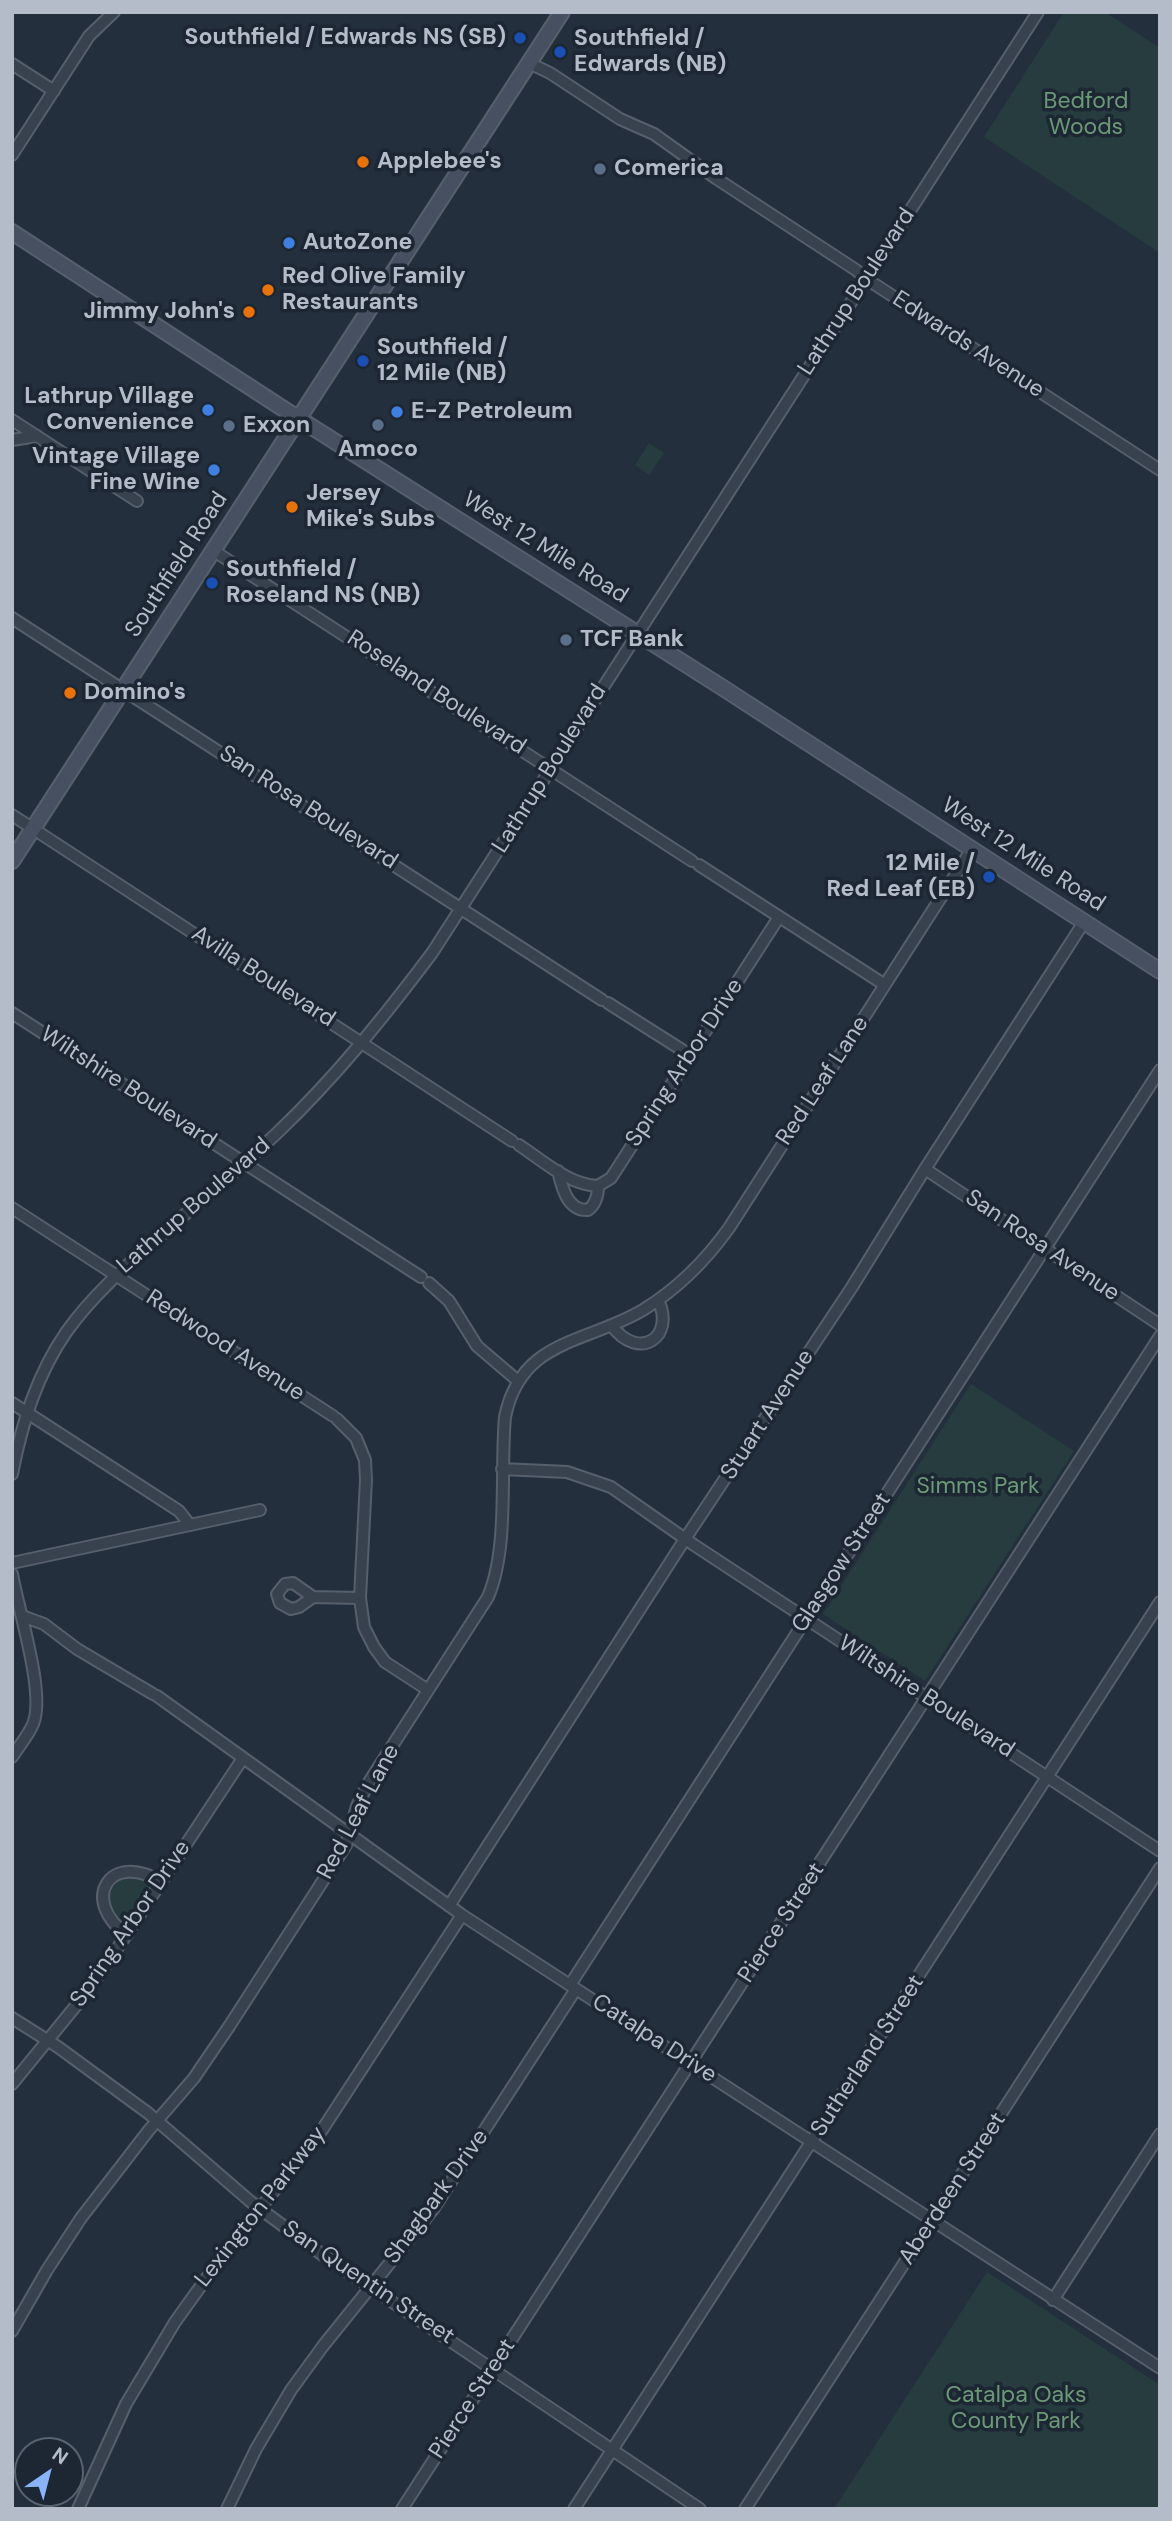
<!DOCTYPE html>
<html>
<head>
<meta charset="utf-8">
<style>
	body { margin:0 }
	#map { position:relative; width:1172px; height:2521px; overflow:hidden; background:#242f3e; font-family:"DM Sans",sans-serif }
	canvas { display:block }
	.frame { position:absolute; inset:0; border:14px solid #b4bcc9; pointer-events:none }
	.north { position:absolute; left:14px; top:2437px; width:70px; height:70px; box-sizing:border-box; background:#1d2633; border:2px solid #59626f; border-radius:50%; rotate:35deg; font-size:19px; font-weight:700; line-height:28px; text-align:center; color:#b4bcc9 }
	.north::after { content:''; display:block; margin:auto; width:24px; height:32px; background:#8ab4f8; clip-path:polygon(50% 0,100% 100%,50% 72%,0 100%) }
</style>
</head>
<body>
<div id="map">
<canvas width="1172" height="2521"></canvas>
<div class="frame"></div>
<div class="north">N</div>
</div>
<script>
const ctx = document.querySelector('canvas').getContext('2d');
ctx.lineJoin = 'round';
function fill(path, color) {
  ctx.fillStyle = color;
  ctx.fill(path, 'evenodd');
}
function strokePath(path, color, width, dash) {
  ctx.strokeStyle = color;
  ctx.lineWidth = width;
  ctx.lineCap = dash ? 'butt' : 'round';
  ctx.setLineDash(dash || []);
  ctx.stroke(path);
}
function write(font, color, halo, rows, align = 'center') {
  ctx.font = font + ' "DM Sans",sans-serif';
  ctx.lineWidth = 7;
  ctx.setLineDash([]);
  ctx.textBaseline = 'middle';
  ctx.strokeStyle = halo;
  ctx.fillStyle = color;
  for (const [text, x, y, turn = 0] of rows) {
    ctx.save();
    ctx.translate(x, y);
    ctx.rotate((+turn || 0) * Math.PI / 180);
    ctx.textAlign = isNaN(turn) ? turn : align;
    if (halo) ctx.strokeText(text, 0, 0);
    ctx.fillText(text, 0, 0);
    ctx.restore();
  }
}
fill(new Path2D(`
	M 1064,12 L 1105,12 L 1160,48 L 1160,253 L 984,137 Z
	M 649,443 L 664,453 L 649,475 L 635,465 Z
	M 971,1384 L 1074,1451 L 925,1681 L 823,1614 Z
	M 127,1877 L 137,1877 L 147,1881 L 150,1887 L 129,1920 L 123,1923 C 104,1910 105,1886 127,1877 Z
	M 987,2272 L 1160,2385 L 1160,2509 L 834,2509 Z`), '#263c3f');
const street = new Path2D(`
	M 529,63 L 550,73 L 620,119 L 654,134 L 717,179 L 856,270 L 865,278 L 1160,470
	M 12,64 L 54,91
	M 12,155 L 89,36 L 114,12
	M 12,420 L 137,501
	M 12,440 L 37,436
	M 214,551 L 692,861
	M 12,618 L 602,1000
	M 12,815 L 512,1141
	M 699,865 L 885,985
	M 608,1003 L 690,1055
	M 12,1013 L 421,1277
	M 519,1145 C 543,1161 569,1185 598,1186
	M 925,1169 L 1160,1325
	M 558,1171 C 562,1187 567,1211 588,1210 C 596,1204 598,1196 598,1186
	M 598,1186 L 611,1178 L 779,917
	M 12,1208 L 333,1416
	M 429,1283 L 449,1301 L 477,1346 L 518,1381
	M 612,1326 C 639,1362 676,1337 658,1300
	M 12,1403 L 179,1511 L 190,1525
	M 337,1419 L 356,1438 L 365,1460 L 366,1480 L 360,1598 L 364,1627 L 374,1647 L 385,1662 L 428,1690
	M 502,1469 L 567,1472 L 611,1487 L 694,1545 L 1160,1851
	M 12,1474 C 22,1423 37,1374 67,1331 C 95,1292 132,1261 168,1229 C 204,1198 241,1167 276,1134 C 334,1079 384,1017 432,953 L 1038,12
	M 12,1563 L 260,1510
	M 12,1574 C 18,1609 46,1694 33,1724 C 28,1736 19,1746 12,1757
	M 313,1597 L 299,1607 L 291,1609 L 280,1603 L 277,1594 L 285,1584 L 293,1583 L 313,1597 L 360,1598
	M 22,1616 L 44,1624 L 77,1649 L 153,1694
	M 157,1696 L 462,1915 L 1160,2368
	M 449,1906 L 685,1539 L 852,1287 L 925,1169 L 1084,922
	M 127,1935 C 79,1900 110,1850 161,1882
	M 570,1985 L 1160,1070
	M 12,2018 L 58,2047 L 148,2113 L 251,2202 L 324,2256 L 700,2509
	M 12,2084 L 83,1997 L 113,1955 L 243,1758
	M 1053,2300 L 1160,2134
	M 12,2331 L 47,2270 L 81,2218 L 149,2130 L 194,2078 L 230,2025 L 346,1845 L 357,1806 L 369,1782 L 488,1597 C 509,1548 500,1472 505,1417 C 521,1339 585,1344 643,1310 C 677,1289 706,1260 729,1228 L 972,849
	M 78,2509 L 126,2404 L 175,2322 L 218,2262 L 322,2130 L 462,1915
	M 227,2509 L 256,2449 L 291,2390 L 323,2346 L 434,2208 L 576,1989
	M 402,2509 L 1160,1336
	M 574,2509 L 1160,1602
	M 745,2509 L 1160,1868`);
const secondary = new Path2D(`
	M 12,232 L 279,406 L 720,686 L 1160,971
	M 12,861 L 562,12`);
strokePath(street, '#565f6c', 14);
strokePath(secondary, '#565f6c', 18);
strokePath(street, '#38414e', 10);
strokePath(secondary, '#465061', 14);
for (const [x, y, r, color] of [
	[520,38,7,"#1a4fb4"],
	[560,52,7,"#1a4fb4"],
	[363,162,7,"#e8710a"],
	[600,169,7,"#5c6f8a"],
	[289,243,7,"#3f7fe0"],
	[268,290,7,"#e8710a"],
	[249,312,7,"#e8710a"],
	[363,361,7,"#1a4fb4"],
	[208,410,7,"#3f7fe0"],
	[397,412,7,"#3f7fe0"],
	[378,425,7,"#5c6f8a"],
	[229,426,7,"#5c6f8a"],
	[214,470,7,"#3f7fe0"],
	[292,507,7,"#e8710a"],
	[212,583,7,"#1a4fb4"],
	[566,640,7,"#5c6f8a"],
	[70,693,7,"#e8710a"],
	[989,877,7,"#1a4fb4"]
]) {
  const dot = new Path2D();
  dot.arc(x, y, r, 0, 2 * Math.PI);
  ctx.fillStyle = color;
  ctx.fill(dot);
  strokePath(dot, '#1d2633', 2.5);
}
write('bold 23px', '#b4bcc9', '#1d2633', [
	["Southfield / Edwards NS (SB)",506,38,"right"],
	["Southfield /",574,39],
	["Edwards (NB)",574,65],
	["Applebee's",377,162],
	["Comerica",614,169],
	["AutoZone",303,243],
	["Red Olive Family",282,277],
	["Restaurants",282,303],
	["Jimmy John's",235,312,"right"],
	["Southfield /",377,348],
	["12 Mile (NB)",377,374],
	["Lathrup Village",194,397,"right"],
	["Convenience",194,423,"right"],
	["E-Z Petroleum",411,412],
	["Exxon",243,426],
	["Amoco",378,450,"center"],
	["Vintage Village",200,457,"right"],
	["Fine Wine",200,483,"right"],
	["Jersey",306,494],
	["Mike's Subs",306,520],
	["Southfield /",226,570],
	["Roseland NS (NB)",226,596],
	["TCF Bank",580,640],
	["Domino's",84,693],
	["12 Mile /",975,864,"right"],
	["Red Leaf (EB)",975,890,"right"]
], 'left');
write('23px', '#6b9a76', '#1d2633', [
	["Bedford",1086,102],
	["Woods",1086,128],
	["Simms Park",978,1487],
	["Catalpa Oaks",1016,2396],
	["County Park",1016,2422]
]);
write('23px', '#b4bcc9', '#1d2633', [
	["Lathrup Boulevard",857,292,-57],
	["Edwards Avenue",968,345,33],
	["West 12 Mile Road",545,548,32],
	["Southfield Road",177,565,-57],
	["Roseland Boulevard",436,693,33],
	["Lathrup Boulevard",550,769,-58],
	["San Rosa Boulevard",308,808,33],
	["West 12 Mile Road",1023,855,33],
	["Avilla Boulevard",263,977,33],
	["Spring Arbor Drive",685,1063,-57],
	["Red Leaf Lane",823,1081,-57],
	["Wiltshire Boulevard",128,1088,33],
	["Lathrup Boulevard",194,1206,-41],
	["San Rosa Avenue",1042,1246,34],
	["Redwood Avenue",225,1346,33],
	["Stuart Avenue",768,1415,-57],
	["Glasgow Street",842,1563,-57],
	["Wiltshire Boulevard",926,1697,33],
	["Red Leaf Lane",359,1812,-62],
	["Pierce Street",782,1923,-57],
	["Spring Arbor Drive",131,1924,-56],
	["Catalpa Drive",654,2039,33],
	["Sutherland Street",868,2056,-57],
	["Aberdeen Street",953,2189,-57],
	["Shagbark Drive",437,2197,-54],
	["Lexington Parkway",261,2207,-52],
	["San Quentin Street",368,2283,34],
	["Pierce Street",473,2399,-57]
]);
</script>
</body>
</html>
